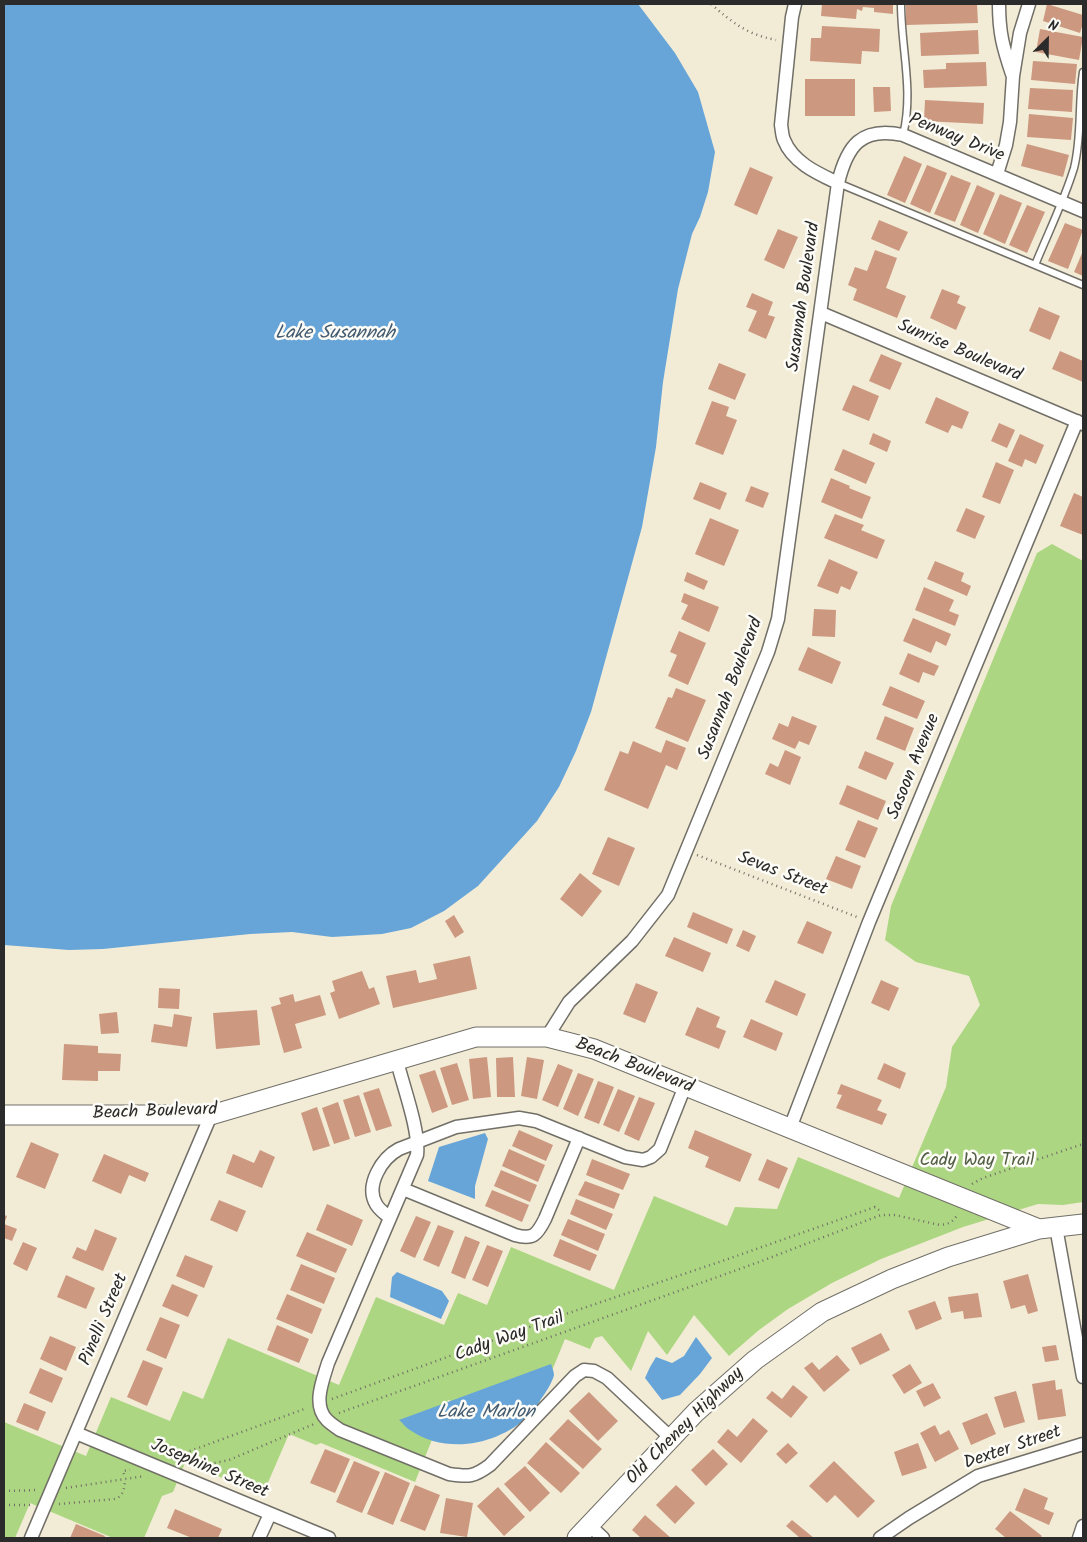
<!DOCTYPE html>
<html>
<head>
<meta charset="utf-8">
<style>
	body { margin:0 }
	#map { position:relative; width:1087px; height:1542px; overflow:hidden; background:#f2ecd6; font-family:Kalam,sans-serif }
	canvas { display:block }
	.frame { position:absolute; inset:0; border:5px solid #2b2b2b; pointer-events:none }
	.north { position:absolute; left:1022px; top:15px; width:50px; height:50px; -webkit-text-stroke:4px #fdfcf7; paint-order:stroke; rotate:23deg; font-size:14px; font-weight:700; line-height:20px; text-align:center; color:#2b2b2b }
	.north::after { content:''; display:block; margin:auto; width:18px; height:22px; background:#2b2b2b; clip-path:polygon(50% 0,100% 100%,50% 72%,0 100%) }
</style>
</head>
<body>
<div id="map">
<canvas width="1087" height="1542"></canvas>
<div class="frame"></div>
<div class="north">N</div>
</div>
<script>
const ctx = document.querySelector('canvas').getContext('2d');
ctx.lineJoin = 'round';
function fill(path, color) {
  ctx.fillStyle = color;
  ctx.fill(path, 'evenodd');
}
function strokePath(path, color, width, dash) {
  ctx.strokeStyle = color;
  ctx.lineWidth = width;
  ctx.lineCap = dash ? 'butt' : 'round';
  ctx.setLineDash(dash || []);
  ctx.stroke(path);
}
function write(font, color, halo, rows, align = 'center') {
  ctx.font = font + ' Kalam,sans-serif';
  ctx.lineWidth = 5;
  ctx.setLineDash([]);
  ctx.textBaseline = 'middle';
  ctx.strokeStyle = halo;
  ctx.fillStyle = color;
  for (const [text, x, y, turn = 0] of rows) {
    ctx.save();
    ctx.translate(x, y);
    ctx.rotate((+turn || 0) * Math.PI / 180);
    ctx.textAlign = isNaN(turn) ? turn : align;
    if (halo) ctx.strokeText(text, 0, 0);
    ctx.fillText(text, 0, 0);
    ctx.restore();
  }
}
fill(new Path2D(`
	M 1052,544 L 1083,561 L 1083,1202 L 1063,1205 L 1038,1204 L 963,1227 L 881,1259 L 832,1283 L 788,1309 L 759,1330 L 729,1356 L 694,1315 L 667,1355 L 648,1331 L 631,1371 L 602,1336 L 595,1338 L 590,1349 L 565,1339 L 530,1424 L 448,1400 L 415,1482 L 321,1443 L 316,1445 L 289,1434 L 263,1494 L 185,1463 L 173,1492 L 162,1496 L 144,1538 L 113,1538 L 30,1503 L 15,1538 L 4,1538 L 4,1422 L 86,1456 L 111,1397 L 170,1421 L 183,1391 L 203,1399 L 228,1338 L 339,1385 L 376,1297 L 444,1325 L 458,1293 L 487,1305 L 511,1247 L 614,1290 L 654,1196 L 727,1226 L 735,1207 L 777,1209 L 798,1157 L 899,1198 L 946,1087 L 952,1047 L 980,1005 L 969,976 L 916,962 L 885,940 L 891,906 L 1037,553 Z`), '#acd681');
fill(new Path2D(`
	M 4,4 L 638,4 L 675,53 L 698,92 L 715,152 L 708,192 L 700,217 L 692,234 L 678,289 L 663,382 L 656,447 L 642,527 L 591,712 L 576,751 L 559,787 L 537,821 L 478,886 L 444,911 L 411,928 L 382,934 L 332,937 L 292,932 L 250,934 L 103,949 L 69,950 L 4,945 Z
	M 485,1133 L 488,1139 L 475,1186 L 475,1199 L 428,1181 L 439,1147 Z
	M 397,1272 L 442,1291 L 449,1301 L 441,1319 L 390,1297 L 392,1277 Z
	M 696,1337 L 712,1358 L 700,1374 L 680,1395 L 662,1400 L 645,1378 L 650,1367 L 656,1357 L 672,1363 L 684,1356 Z
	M 551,1364 C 552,1367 554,1372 554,1375 C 553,1381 545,1394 541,1399 C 538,1404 535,1411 530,1415 C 499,1444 448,1456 410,1430 C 406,1428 403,1423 399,1420 Z`), '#67a5d9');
fill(new Path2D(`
	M 822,4 L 893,4 L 893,14 L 874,12 L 874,8 L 863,7 L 862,11 L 857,9 L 856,19 L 821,16 Z
	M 906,4 L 977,4 L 978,23 L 906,25 Z
	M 1047,4 L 1083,15 L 1083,23 L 1080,33 L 1043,21 Z
	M 822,26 L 880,29 L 879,52 L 862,51 L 861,64 L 810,61 L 811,38 L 821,38 Z
	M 1040,29 L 1083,37 L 1079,60 L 1036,52 Z
	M 978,30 L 979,54 L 921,56 L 920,33 Z
	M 1033,61 L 1077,64 L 1075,84 L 1031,80 Z
	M 986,62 L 987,86 L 924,88 L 923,70 L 946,69 L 946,63 Z
	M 805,79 L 855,79 L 855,116 L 805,116 Z
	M 873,87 L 890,87 L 891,111 L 874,112 Z
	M 1030,88 L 1073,90 L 1072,112 L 1028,109 Z
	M 925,100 L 984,103 L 983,124 L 924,121 Z
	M 1029,114 L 1073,118 L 1071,140 L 1027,137 Z
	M 1027,144 L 1069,155 L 1063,177 L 1021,166 Z
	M 904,156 L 922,164 L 905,203 L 887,195 Z
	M 927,165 L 947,173 L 930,213 L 910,204 Z
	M 750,167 L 773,177 L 757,215 L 734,205 Z
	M 951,175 L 971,183 L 955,222 L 934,214 Z
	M 977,185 L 995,193 L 978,233 L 960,225 Z
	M 1000,194 L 1022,203 L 1005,244 L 983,234 Z
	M 1027,205 L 1045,212 L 1027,253 L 1009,245 Z
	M 879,220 L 908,232 L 899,251 L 871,239 Z
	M 1065,223 L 1083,230 L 1068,269 L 1048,261 Z
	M 778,229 L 798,237 L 784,269 L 764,260 Z
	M 875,250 L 897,258 L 886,288 L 906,296 L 897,318 L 853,300 L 857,289 L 848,285 L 855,267 L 867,271 Z
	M 1083,251 L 1083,276 L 1074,272 Z
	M 942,289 L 960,296 L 957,303 L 966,307 L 956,330 L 930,318 Z
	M 752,293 L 773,302 L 768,315 L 775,317 L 766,339 L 748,331 L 757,311 L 746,307 Z
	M 1039,307 L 1060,316 L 1050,340 L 1029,331 Z
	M 1060,351 L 1083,361 L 1083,382 L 1052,369 Z
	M 881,354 L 902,363 L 890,390 L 869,381 Z
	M 719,363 L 746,374 L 735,400 L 708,389 Z
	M 853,385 L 879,396 L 869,421 L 842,410 Z
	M 936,397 L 969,412 L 962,429 L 952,425 L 948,433 L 925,423 Z
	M 712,401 L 729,407 L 726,416 L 737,420 L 723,455 L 695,444 Z
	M 999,423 L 1015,430 L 1007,448 L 991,441 Z
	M 873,433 L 891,441 L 887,452 L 869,444 Z
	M 1020,434 L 1044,445 L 1036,464 L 1025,459 L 1022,467 L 1008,461 Z
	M 843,449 L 875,463 L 866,484 L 834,470 Z
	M 996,462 L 1014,470 L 1000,504 L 982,497 Z
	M 831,478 L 850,486 L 849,488 L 871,497 L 862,519 L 821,502 Z
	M 700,482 L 727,493 L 720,510 L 693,499 Z
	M 751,486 L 769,493 L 763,508 L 745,501 Z
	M 1074,493 L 1083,497 L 1083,535 L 1060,526 Z
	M 966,508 L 985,516 L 975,539 L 956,531 Z
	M 835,514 L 864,525 L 861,530 L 885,540 L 877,559 L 824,538 Z
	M 710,518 L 739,530 L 724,566 L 695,554 Z
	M 829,559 L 858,572 L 850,590 L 841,586 L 838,594 L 817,586 Z
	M 935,561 L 964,573 L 961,581 L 971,586 L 967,596 L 927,579 Z
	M 687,572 L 708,581 L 704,590 L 684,581 Z
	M 924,587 L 954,600 L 949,611 L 959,615 L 955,626 L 915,610 Z
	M 684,593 L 719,607 L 709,632 L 681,619 L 688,605 L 681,602 Z
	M 814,609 L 836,610 L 835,637 L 812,636 Z
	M 913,618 L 951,634 L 946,646 L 936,641 L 931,653 L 903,641 Z
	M 679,631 L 706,643 L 688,685 L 668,676 L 677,655 L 670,652 Z
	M 808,647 L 841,662 L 832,684 L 798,670 Z
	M 908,653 L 939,666 L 934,676 L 923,672 L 919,683 L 899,674 Z
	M 890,686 L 925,701 L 917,719 L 882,705 Z
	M 676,688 L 706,700 L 688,742 L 655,728 L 668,697 L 672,698 Z
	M 792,716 L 817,726 L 809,745 L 799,741 L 795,749 L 772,739 L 779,723 L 788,727 Z
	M 885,716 L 914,728 L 905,751 L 876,739 Z
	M 666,740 L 686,748 L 677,770 L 666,765 L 648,809 L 604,790 L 620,751 L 628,754 L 633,741 L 661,753 Z
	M 785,750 L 801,757 L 790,785 L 765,774 L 770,763 L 778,767 Z
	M 865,751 L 894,763 L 886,780 L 858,768 Z
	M 847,785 L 886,801 L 878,820 L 839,804 Z
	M 858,820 L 878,828 L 865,858 L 845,850 Z
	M 608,837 L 635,848 L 619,886 L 592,874 Z
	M 836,856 L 861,866 L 852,889 L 826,879 Z
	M 580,873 L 602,891 L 582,917 L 560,899 Z
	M 693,912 L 733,929 L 727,944 L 687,927 Z
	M 454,915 L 464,932 L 455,938 L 445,921 Z
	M 807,921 L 832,932 L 823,954 L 797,943 Z
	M 743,930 L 756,936 L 749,952 L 736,946 Z
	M 674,937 L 711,953 L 703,972 L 665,956 Z
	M 470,956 L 477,989 L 393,1008 L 386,976 L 416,970 L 419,983 L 437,979 L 433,964 Z
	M 362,971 L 369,989 L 374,987 L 380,1004 L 339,1019 L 330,993 L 335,991 L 332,981 Z
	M 775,980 L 806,994 L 797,1016 L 765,1002 Z
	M 881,980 L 899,988 L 889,1011 L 871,1003 Z
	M 636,983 L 658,992 L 645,1023 L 623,1014 Z
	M 159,988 L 180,989 L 179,1009 L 158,1008 Z
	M 293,994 L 295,1002 L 320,995 L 326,1015 L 295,1024 L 302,1048 L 284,1053 L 271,1007 L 281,1004 L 279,998 Z
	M 697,1007 L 720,1017 L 716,1027 L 726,1031 L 719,1049 L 685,1035 Z
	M 257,1010 L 260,1045 L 216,1049 L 213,1013 Z
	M 117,1012 L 119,1033 L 101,1034 L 99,1014 Z
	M 174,1014 L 192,1017 L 187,1047 L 151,1042 L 154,1024 L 172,1027 Z
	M 751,1019 L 783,1033 L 776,1051 L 743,1037 Z
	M 64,1044 L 98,1046 L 98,1053 L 121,1054 L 120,1071 L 98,1071 L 98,1081 L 62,1080 Z
	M 487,1057 L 491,1097 L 473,1099 L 469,1059 Z
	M 513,1057 L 515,1097 L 497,1097 L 496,1058 Z
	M 527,1057 L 544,1060 L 537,1099 L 521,1096 Z
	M 457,1063 L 469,1100 L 452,1105 L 440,1068 Z
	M 884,1063 L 906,1073 L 900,1089 L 877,1079 Z
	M 558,1064 L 573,1070 L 558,1107 L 542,1100 Z
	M 435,1070 L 448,1107 L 432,1113 L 419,1075 Z
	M 578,1073 L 594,1079 L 578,1116 L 563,1109 Z
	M 598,1081 L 614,1087 L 599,1124 L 584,1118 Z
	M 841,1084 L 882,1100 L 877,1110 L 887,1114 L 882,1125 L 836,1108 L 842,1095 L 837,1094 Z
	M 379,1088 L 392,1126 L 376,1131 L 363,1093 Z
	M 618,1089 L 635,1096 L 619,1132 L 603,1125 Z
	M 359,1095 L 371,1132 L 355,1137 L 343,1100 Z
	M 639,1097 L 655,1103 L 639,1141 L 624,1134 Z
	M 338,1102 L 350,1139 L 334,1144 L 322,1108 Z
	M 317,1107 L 330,1146 L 313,1151 L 301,1113 Z
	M 519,1130 L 553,1145 L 546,1161 L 512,1146 Z
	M 695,1130 L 752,1154 L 740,1182 L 705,1167 L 709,1157 L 688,1148 Z
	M 31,1142 L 59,1154 L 45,1189 L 16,1177 Z
	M 509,1149 L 545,1165 L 538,1182 L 502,1166 Z
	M 260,1150 L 275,1157 L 262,1188 L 226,1173 L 233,1154 L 254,1163 Z
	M 104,1154 L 149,1173 L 145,1182 L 129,1175 L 121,1194 L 92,1181 Z
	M 592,1159 L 630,1174 L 623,1190 L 586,1175 Z
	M 767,1159 L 788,1168 L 779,1189 L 758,1180 Z
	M 501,1170 L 537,1185 L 530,1202 L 494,1186 Z
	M 585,1181 L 620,1194 L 614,1209 L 578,1195 Z
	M 492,1190 L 529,1205 L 522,1222 L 485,1206 Z
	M 576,1199 L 613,1214 L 606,1230 L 570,1214 Z
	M 219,1200 L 246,1211 L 237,1232 L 210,1220 Z
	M 327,1204 L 363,1220 L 352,1246 L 316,1230 Z
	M 4,1215 L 7,1216 L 4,1224 L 17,1229 L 12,1241 L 4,1238 Z
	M 416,1216 L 431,1222 L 415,1258 L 400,1251 Z
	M 568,1219 L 605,1234 L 598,1251 L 561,1235 Z
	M 438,1225 L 454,1231 L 439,1267 L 423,1260 Z
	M 95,1229 L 117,1238 L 103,1271 L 72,1258 L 77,1247 L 86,1251 Z
	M 307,1232 L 347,1249 L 336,1273 L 296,1256 Z
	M 465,1236 L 480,1242 L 465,1279 L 451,1273 Z
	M 560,1239 L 597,1255 L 590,1271 L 553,1256 Z
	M 23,1242 L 37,1248 L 27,1271 L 13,1264 Z
	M 487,1245 L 503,1251 L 488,1287 L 472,1280 Z
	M 185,1255 L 213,1266 L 204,1288 L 176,1276 Z
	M 301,1264 L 335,1278 L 324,1304 L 290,1290 Z
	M 1028,1274 L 1038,1311 L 1028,1314 L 1025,1305 L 1011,1309 L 1003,1281 Z
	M 66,1275 L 95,1288 L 86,1309 L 57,1297 Z
	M 172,1284 L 198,1295 L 188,1317 L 162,1306 Z
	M 978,1293 L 982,1317 L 964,1319 L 963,1311 L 951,1313 L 948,1297 Z
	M 287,1294 L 322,1309 L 312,1334 L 276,1319 Z
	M 935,1301 L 942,1319 L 916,1330 L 908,1311 Z
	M 160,1317 L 180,1325 L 166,1359 L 146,1350 Z
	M 277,1325 L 309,1339 L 299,1363 L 267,1350 Z
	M 881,1333 L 890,1350 L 860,1365 L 851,1348 Z
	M 50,1336 L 76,1347 L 66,1371 L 40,1359 Z
	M 1056,1345 L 1059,1360 L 1045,1362 L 1042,1347 Z
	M 837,1355 L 850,1370 L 824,1392 L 804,1368 L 812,1362 L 819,1370 Z
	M 143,1360 L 163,1368 L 147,1406 L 127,1397 Z
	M 910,1364 L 922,1383 L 904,1394 L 892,1375 Z
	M 40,1368 L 63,1378 L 52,1403 L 29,1393 Z
	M 1055,1380 L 1056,1390 L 1062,1389 L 1066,1416 L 1038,1420 L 1032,1384 Z
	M 933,1383 L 941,1398 L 924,1407 L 916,1391 Z
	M 793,1385 L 808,1397 L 791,1418 L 766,1398 L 772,1391 L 782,1399 Z
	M 1016,1391 L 1025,1422 L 1004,1428 L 994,1397 Z
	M 589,1392 L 618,1421 L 598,1441 L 569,1411 Z
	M 24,1403 L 46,1412 L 38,1431 L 16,1422 Z
	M 987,1413 L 996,1434 L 971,1445 L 962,1423 Z
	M 753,1418 L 768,1431 L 741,1463 L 717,1442 L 728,1429 L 737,1437 Z
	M 568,1419 L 602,1449 L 583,1469 L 549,1439 Z
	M 935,1425 L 940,1435 L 949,1430 L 959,1449 L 935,1462 L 920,1433 Z
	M 546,1442 L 580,1473 L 561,1493 L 527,1463 Z
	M 788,1443 L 798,1453 L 786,1464 L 776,1454 Z
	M 918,1443 L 927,1468 L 902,1476 L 894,1452 Z
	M 325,1449 L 350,1459 L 335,1493 L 310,1483 Z
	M 713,1449 L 728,1464 L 706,1486 L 691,1470 Z
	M 354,1461 L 380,1472 L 362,1513 L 336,1502 Z
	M 834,1461 L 875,1501 L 858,1518 L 835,1495 L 827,1503 L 809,1486 Z
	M 525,1466 L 550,1493 L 530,1512 L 504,1484 Z
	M 385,1472 L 410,1483 L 393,1525 L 367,1514 Z
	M 415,1485 L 440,1495 L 425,1531 L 400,1521 Z
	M 676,1485 L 695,1503 L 675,1524 L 656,1505 Z
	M 498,1487 L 525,1517 L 504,1536 L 477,1506 Z
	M 1024,1488 L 1048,1498 L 1044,1509 L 1054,1513 L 1049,1525 L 1015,1510 Z
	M 446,1498 L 473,1503 L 467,1537 L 440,1533 Z
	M 175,1509 L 222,1529 L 218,1538 L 192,1538 L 167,1528 Z
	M 1010,1511 L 1042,1536 L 1040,1538 L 1006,1538 L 995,1529 Z
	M 645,1515 L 671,1538 L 641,1538 L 632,1530 Z
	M 792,1520 L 814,1538 L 800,1538 L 786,1526 Z
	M 76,1524 L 105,1536 L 104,1538 L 70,1538 Z`), '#cc9880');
const lane = new Path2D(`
	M 901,4 C 901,48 914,91 903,135
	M 838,183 L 1083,285
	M 1035,265 C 1048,233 1064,201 1074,168 C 1082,137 1078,104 1083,72`);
const street = new Path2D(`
	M 795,4 L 792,17 L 781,125 C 782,130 782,136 784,140 C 793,163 819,174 838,183
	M 999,4 C 999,33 1003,47 1012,74
	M 997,174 L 1006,145 L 1010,122 L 1013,76 L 1020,33 L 1029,4
	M 821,313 L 1083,424
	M 547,1037 L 569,1002 L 632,941 L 668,895 L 768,652 L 778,619 L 838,183 C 847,146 861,126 903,135 L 1083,211
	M 397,1061 C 403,1086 420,1131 417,1155 L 328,1363 C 323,1380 312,1405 327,1420 C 331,1424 336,1427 340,1430 L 449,1474 C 469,1477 474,1477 490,1465 L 575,1376 L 584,1370 L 594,1371 L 607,1378 L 671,1438
	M 790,1128 L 869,922 L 1077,421
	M 403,1189 L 515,1235 C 533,1240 537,1235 545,1219 L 579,1138
	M 390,1218 C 386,1214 379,1210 376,1204 C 365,1185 382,1158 399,1149 L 456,1127 L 519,1118 L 536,1121 L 625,1157 L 643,1160 L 651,1157 L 660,1149 L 685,1086
	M 1056,1227 L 1083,1377
	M 76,1433 L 329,1538
	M 589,1525 L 603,1538
	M 31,1538 L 211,1115
	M 259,1538 L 270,1514
	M 880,1538 L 909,1518 L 978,1476 L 1083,1444
	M 1079,1538 L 1083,1526`);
const secondary = new Path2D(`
	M 4,1115 L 211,1115 L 476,1037 L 547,1037 L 594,1049 L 1039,1229
	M 577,1538 L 696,1412 L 755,1360 L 822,1312 L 892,1279 L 948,1257 L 1039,1229 L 1083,1224`);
strokePath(lane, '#716f67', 9);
strokePath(street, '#716f67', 15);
strokePath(secondary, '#716f67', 21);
strokePath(new Path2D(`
	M 711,4 C 733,23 746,34 776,40
	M 697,855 L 857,917
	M 972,1184 L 983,1178 L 1083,1144
	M 332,1399 L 557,1317 L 728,1259 L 875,1207 L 879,1210
	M 339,1413 L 759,1262 L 881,1215 L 895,1215 L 940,1225 C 949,1224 953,1222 958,1214
	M 171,1458 L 307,1408
	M 195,1467 L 229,1460 L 314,1424
	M 124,1474 L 123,1471 L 130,1470
	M 66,1488 L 145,1476
	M 4,1491 L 38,1490
	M 59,1504 L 115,1499 C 123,1496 124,1490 125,1481
	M 4,1505 L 32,1505`), '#716f67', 2.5, [1, 4]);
strokePath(lane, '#fff', 6);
strokePath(street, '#fff', 12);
strokePath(secondary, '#fff', 19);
write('18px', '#2b2b2b', '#fdfcf7', [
	["Penway Drive",956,139,22],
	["Susannah Boulevard",805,297,-82],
	["Sunrise Boulevard",959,352,23],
	["Susannah Boulevard",732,689,-69],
	["Sasoon Avenue",915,767,-68],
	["Sevas Street",782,875,21],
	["Beach Boulevard",634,1067,21],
	["Beach Boulevard",155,1113,-2],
	["Pinelli Street",105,1320,-67],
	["Cady Way Trail",510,1338,-20],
	["Old Cheney Highway",686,1427,-45],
	["Dexter Street",1013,1449,-19],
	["Josephine Street",209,1470,23]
]);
write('18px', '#525e45', '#fdfcf7', [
	["Cady Way Trail",977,1162]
]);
write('italic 19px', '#435c71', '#fdfcf7', [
	["Lake Susannah",335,335],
	["Lake Marlon",486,1414]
]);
</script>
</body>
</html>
